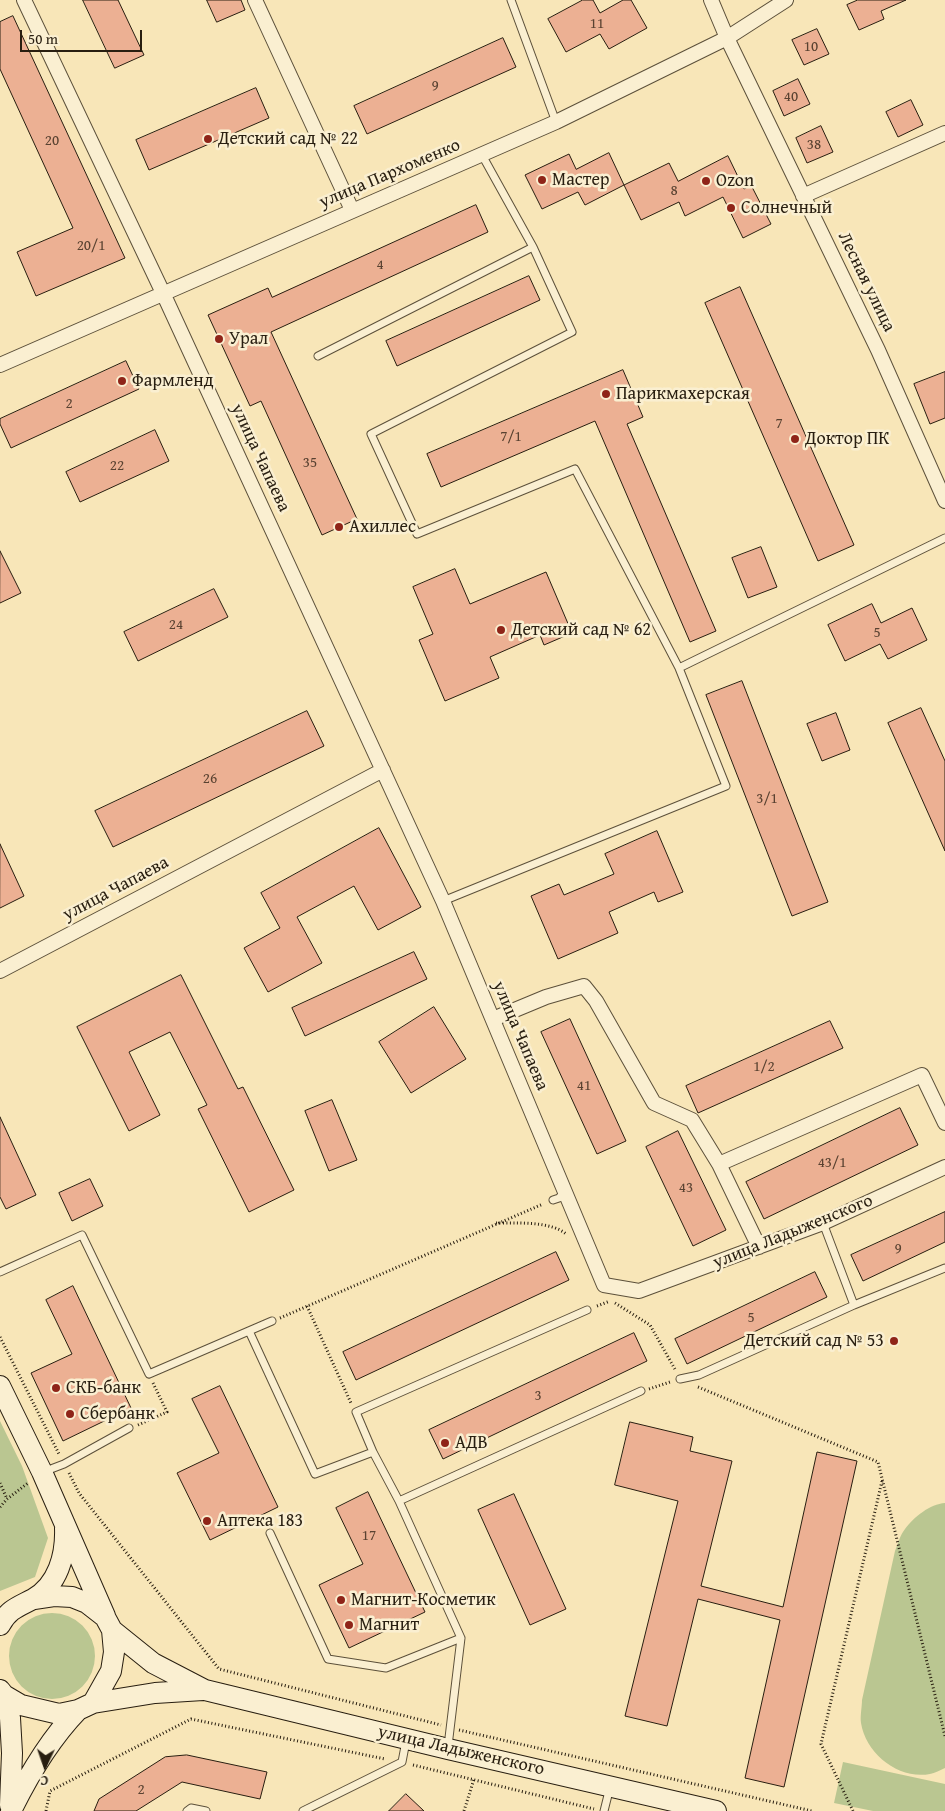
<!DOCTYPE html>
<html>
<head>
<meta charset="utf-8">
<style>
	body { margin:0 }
	#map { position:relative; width:945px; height:1811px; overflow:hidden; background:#f8e6b8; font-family:"Gentium Book Plus",serif }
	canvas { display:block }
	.north { position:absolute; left:20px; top:1741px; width:50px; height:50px; -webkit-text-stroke:4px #faefd1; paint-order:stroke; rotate:183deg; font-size:14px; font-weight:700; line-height:20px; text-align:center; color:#281e10 }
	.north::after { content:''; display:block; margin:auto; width:18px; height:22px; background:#281e10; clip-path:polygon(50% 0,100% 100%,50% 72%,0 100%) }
	.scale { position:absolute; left:20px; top:30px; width:122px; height:22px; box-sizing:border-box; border:2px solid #281e10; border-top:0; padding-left:6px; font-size:15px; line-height:18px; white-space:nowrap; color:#281e10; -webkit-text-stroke:4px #faefd1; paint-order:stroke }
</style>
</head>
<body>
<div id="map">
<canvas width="945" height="1811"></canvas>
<div class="north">С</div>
<div class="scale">50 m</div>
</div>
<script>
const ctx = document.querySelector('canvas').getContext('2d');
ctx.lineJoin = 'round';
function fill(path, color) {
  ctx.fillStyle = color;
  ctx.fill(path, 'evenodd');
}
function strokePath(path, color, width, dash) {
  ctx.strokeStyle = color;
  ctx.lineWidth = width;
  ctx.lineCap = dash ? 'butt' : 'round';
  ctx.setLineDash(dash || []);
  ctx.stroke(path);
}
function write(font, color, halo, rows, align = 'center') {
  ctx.font = font + ' "Gentium Book Plus",serif';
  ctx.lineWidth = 5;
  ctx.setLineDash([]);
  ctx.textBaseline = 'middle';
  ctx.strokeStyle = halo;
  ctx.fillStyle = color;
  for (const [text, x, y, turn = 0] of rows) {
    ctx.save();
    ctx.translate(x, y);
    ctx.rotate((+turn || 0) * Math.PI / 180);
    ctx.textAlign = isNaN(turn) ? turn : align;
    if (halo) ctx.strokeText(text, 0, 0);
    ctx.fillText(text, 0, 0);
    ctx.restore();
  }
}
fill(new Path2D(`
	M 0,1421 L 22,1466 L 48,1538 L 35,1577 L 0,1591 Z
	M 945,1503 L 945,1768 C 940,1770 935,1773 930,1774 C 899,1780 866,1754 861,1723 C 860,1716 862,1707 862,1700 L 895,1551 C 898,1544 900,1535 905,1529 C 914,1517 930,1504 945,1503 Z
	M9 1656a43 43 0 1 1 86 0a43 43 0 1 1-86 0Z
	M 843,1762 L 945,1784 L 945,1811 L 873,1811 L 834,1803 Z`), '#bac691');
const building = new Path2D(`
	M 83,0 L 118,0 L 144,55 L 115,68 Z
	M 207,0 L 241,0 L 245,10 L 217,22 Z
	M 583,0 L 593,0 L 600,13 L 623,0 L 631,0 L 647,28 L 609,49 L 600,34 L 566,52 L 548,19 Z
	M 858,0 L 906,0 L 881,11 L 884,19 L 859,30 L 847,5 Z
	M 13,16 L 125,258 L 36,296 L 17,252 L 73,228 L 0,69 L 0,22 Z
	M 817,29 L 829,54 L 804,65 L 792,40 Z
	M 503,38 L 516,67 L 367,134 L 354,106 Z
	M 798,79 L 810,104 L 784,116 L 773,91 Z
	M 256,88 L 269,118 L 149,170 L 136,140 Z
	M 911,100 L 923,125 L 898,137 L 886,112 Z
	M 821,126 L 833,152 L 807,163 L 796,138 Z
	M 609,153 L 624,185 L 585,205 L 578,192 L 542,209 L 525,175 L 569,154 L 576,169 Z
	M 728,156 L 744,189 L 751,185 L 771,224 L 743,238 L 723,197 L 685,216 L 679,202 L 641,220 L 624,185 L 669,163 L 678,181 Z
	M 476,205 L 488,232 L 271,332 L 357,519 L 322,535 L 261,401 L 250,406 L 208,315 L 268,288 L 272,297 Z
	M 529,276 L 540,300 L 397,366 L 386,341 Z
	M 740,287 L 854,545 L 818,561 L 705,303 Z
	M 126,361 L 139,389 L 11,448 L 0,424 L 0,419 Z
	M 623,370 L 643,417 L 627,424 L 716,631 L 690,642 L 595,421 L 441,487 L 427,454 Z
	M 945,372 L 945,418 L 930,424 L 914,384 Z
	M 155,430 L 169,461 L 80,502 L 66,472 Z
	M 761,547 L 777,587 L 748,598 L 732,558 Z
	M 0,551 L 21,593 L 0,603 Z
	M 455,569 L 470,604 L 546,572 L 572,633 L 544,645 L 540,635 L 490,657 L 499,678 L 445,701 L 419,640 L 433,634 L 413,587 Z
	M 214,589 L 228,617 L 138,661 L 124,632 Z
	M 872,604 L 881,623 L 912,608 L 927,640 L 888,659 L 880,644 L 845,661 L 828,625 Z
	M 742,681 L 828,902 L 792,916 L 706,695 Z
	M 921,708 L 945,761 L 945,851 L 888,723 Z
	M 307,711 L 324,746 L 113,847 L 95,811 Z
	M 836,713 L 850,750 L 822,761 L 807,724 Z
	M 379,828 L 421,907 L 378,930 L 354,886 L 297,917 L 322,963 L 268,992 L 244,948 L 280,928 L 261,893 Z
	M 657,831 L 683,892 L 658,902 L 654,892 L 609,912 L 618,933 L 558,959 L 531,896 L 559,884 L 564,895 L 614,874 L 605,854 Z
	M 0,844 L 24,896 L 0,908 Z
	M 414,952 L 427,979 L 305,1036 L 292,1008 Z
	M 181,975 L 238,1089 L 243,1087 L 294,1190 L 249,1212 L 198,1109 L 207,1105 L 170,1032 L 129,1052 L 160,1115 L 129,1131 L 77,1027 Z
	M 434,1007 L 466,1059 L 411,1093 L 379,1042 Z
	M 570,1019 L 626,1141 L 597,1154 L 541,1032 Z
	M 830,1021 L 843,1048 L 698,1113 L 686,1086 Z
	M 332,1100 L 357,1160 L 329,1171 L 305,1111 Z
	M 900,1108 L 918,1145 L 764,1219 L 746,1182 Z
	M 0,1117 L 36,1195 L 6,1209 L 0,1197 Z
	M 678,1131 L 726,1230 L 693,1246 L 646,1147 Z
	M 90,1179 L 103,1206 L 72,1221 L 59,1193 Z
	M 945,1212 L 945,1242 L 863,1281 L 851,1255 Z
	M 556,1252 L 569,1280 L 356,1380 L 343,1352 Z
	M 815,1272 L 827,1297 L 687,1364 L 675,1339 Z
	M 73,1286 L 131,1408 L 63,1441 L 31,1373 L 72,1354 L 46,1300 Z
	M 634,1333 L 647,1361 L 443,1459 L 429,1430 Z
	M 220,1386 L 278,1507 L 210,1540 L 177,1473 L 219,1453 L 192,1399 Z
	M 630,1422 L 693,1437 L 690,1451 L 732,1461 L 701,1586 L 783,1607 L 817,1452 L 857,1461 L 784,1787 L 745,1778 L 780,1620 L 698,1599 L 667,1726 L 625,1716 L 678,1501 L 615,1485 Z
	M 368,1492 L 425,1612 L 349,1648 L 319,1585 L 363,1564 L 336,1508 Z
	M 514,1494 L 566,1609 L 530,1625 L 478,1510 Z
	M 187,1755 L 267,1772 L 260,1799 L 182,1782 L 136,1811 L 94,1811 L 99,1799 L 165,1757 Z
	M 406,1794 L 424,1811 L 389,1811 Z`);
fill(building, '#ecb093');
strokePath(building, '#281e10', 1);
const lane = new Path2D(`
	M 511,0 L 556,122
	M 318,356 L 533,247
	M 679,668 L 945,538
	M 443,901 L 726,786 L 679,668 L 575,469 L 417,534 L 371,434 L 572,332 L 533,247 L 482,155
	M 553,1200 L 559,1198 L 565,1191
	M 823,1223 L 854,1305 L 945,1268
	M 0,1272 L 82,1235 L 149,1374 L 272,1321
	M 249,1331 L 315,1474 L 373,1452 L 399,1501 L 461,1638 L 448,1746
	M 680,1379 L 699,1375 L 854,1305
	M 373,1452 L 356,1412 L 587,1310
	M 43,1472 L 64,1464 L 129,1428
	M 399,1501 L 641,1391
	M 270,1533 L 328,1659 L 386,1668 L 461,1638
	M 187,1811 L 191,1808 L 206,1811
	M 303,1811 L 402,1762 L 406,1741
	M 604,1811 L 610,1787`);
const street = new Path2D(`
	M 24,0 L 163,293 L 443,901 L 604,1285 L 639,1291 L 823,1223 L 945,1167
	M 255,0 L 352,210
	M 711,0 L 727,38 L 878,350 L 945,501
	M 803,196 L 945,133
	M 0,365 L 556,122 L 727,38 L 786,0
	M 0,971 L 383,770
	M 493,1019 L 546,997 L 584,986 L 596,1001 L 654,1103 L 692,1120 L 719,1164
	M 759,1247 L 719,1164 L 922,1075 L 945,1123`);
const secondary = new Path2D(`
	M 0,1386 L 42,1472 L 105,1616
	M 0,1625 C 9,1609 18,1607 33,1599 C 58,1585 66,1555 65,1528
	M 112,1630 L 153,1663 L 205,1690 L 448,1749 L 716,1811
	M 0,1690 L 4,1695 L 21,1705 L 59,1714 L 78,1710 L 93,1703 L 111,1671 L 114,1652 L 112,1630 L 105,1617 L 87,1603 L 72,1597 L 54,1596 L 34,1599
	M 4,1695 L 10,1718 L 12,1753 L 10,1805
	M 93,1703 L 155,1693 L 203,1690
	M 11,1811 C 29,1774 49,1740 78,1710`);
strokePath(lane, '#5c503a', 9);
strokePath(street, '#5c503a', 16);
strokePath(secondary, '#281e10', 22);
strokePath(new Path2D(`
	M 496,1223 C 516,1223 551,1221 566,1234
	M 615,1303 L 650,1325 L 676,1371
	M 307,1306 L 351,1403
	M 597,1306 L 610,1301
	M 280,1318 L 543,1204
	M 0,1337 L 59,1454
	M 698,1387 L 878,1462 L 945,1736
	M 649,1389 L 670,1382
	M 138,1425 L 167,1412 L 153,1383
	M 69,1473 L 79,1493 L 219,1669 L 441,1725
	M 0,1483 L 7,1499
	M 0,1507 L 7,1499 L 28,1483
	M 459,1730 L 812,1811
	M 413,1765 L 594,1809
	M 46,1811 L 50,1791 L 191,1719 L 385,1759
	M 464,1811 L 474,1779
	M 853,1811 L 821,1744 L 882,1481`), '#281e10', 3, [1, 2.5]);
strokePath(lane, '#faefd1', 7);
strokePath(street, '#faefd1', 14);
strokePath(secondary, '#faefd1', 20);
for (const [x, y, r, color] of [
	[208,139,5,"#8f2418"],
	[542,180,5,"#8f2418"],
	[706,181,5,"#8f2418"],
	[731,208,5,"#8f2418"],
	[219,339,5,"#8f2418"],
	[122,381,5,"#8f2418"],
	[606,394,5,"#8f2418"],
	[795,439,5,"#8f2418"],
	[339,527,5,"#8f2418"],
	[501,630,5,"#8f2418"],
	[894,1341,5,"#8f2418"],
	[56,1388,5,"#8f2418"],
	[70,1414,5,"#8f2418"],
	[445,1443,5,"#8f2418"],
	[207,1521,5,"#8f2418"],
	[341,1600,5,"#8f2418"],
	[349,1625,5,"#8f2418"]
]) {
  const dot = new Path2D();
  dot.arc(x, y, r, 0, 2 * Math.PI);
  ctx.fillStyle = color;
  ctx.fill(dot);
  strokePath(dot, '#faefd1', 2);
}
write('15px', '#594231', null, [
	["11",597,24],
	["10",811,47],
	["9",435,86],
	["40",791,97],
	["20",52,141],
	["38",814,145],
	["8",674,191],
	["20/1",91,246],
	["4",380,265],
	["2",69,404],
	["7",779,424],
	["7/1",511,437],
	["35",310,463],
	["22",117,466],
	["24",176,625],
	["5",877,633],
	["26",210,779],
	["3/1",767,799],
	["1/2",764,1067],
	["41",584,1086],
	["43/1",832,1163],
	["43",686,1188],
	["9",898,1249],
	["5",751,1318],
	["3",538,1396],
	["17",369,1536],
	["2",141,1790]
]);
write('18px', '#281e10', '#faefd1', [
	["Детский сад № 22",218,139],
	["Мастер",552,180],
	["Ozon",716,181],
	["Солнечный",741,208],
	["Урал",229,339],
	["Фармленд",132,381],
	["Парикмахерская",616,394],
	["Доктор ПК",805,439],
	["Ахиллес",349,527],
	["Детский сад № 62",511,630],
	["Детский сад № 53",884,1341,"right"],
	["СКБ-банк",66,1388],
	["Сбербанк",80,1414],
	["АДВ",455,1443],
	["Аптека 183",217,1521],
	["Магнит-Косметик",351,1600],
	["Магнит",359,1625]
], 'left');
write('18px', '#281e10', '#faefd1', [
	["улица Пархоменко",390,174,-23],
	["Лесная улица",866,282,64],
	["улица Чапаева",260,458,65],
	["улица Чапаева",116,889,-28],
	["улица Чапаева",520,1036,67],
	["улица Ладыженского",793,1232,-22],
	["улица Ладыженского",461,1751,13]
]);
</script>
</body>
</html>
